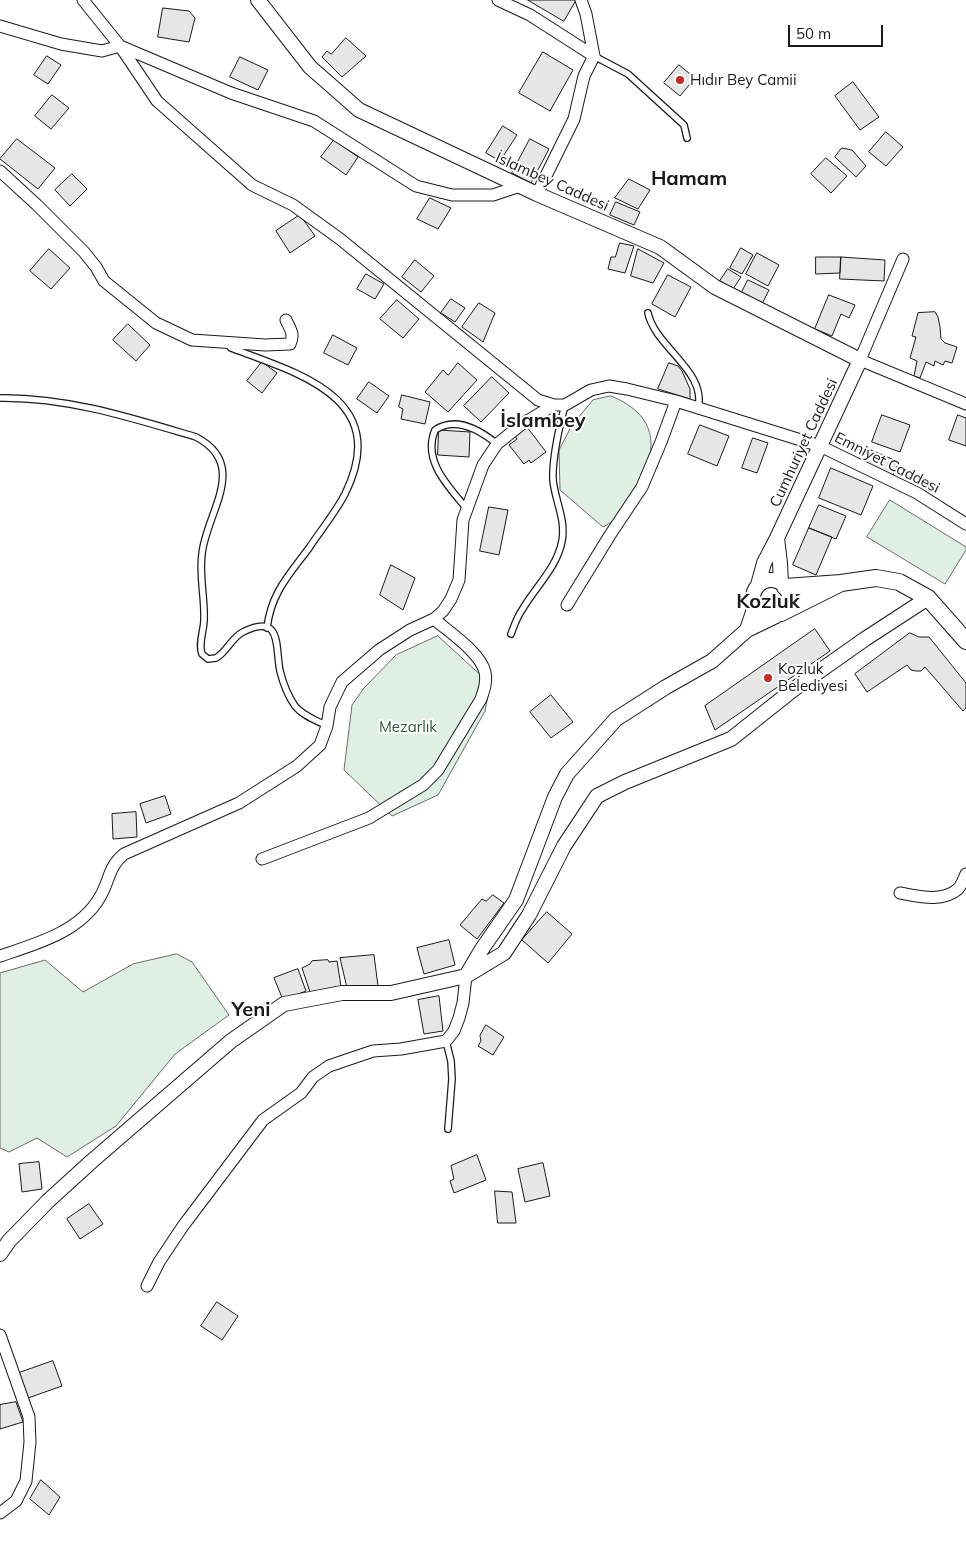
<!DOCTYPE html>
<html>
<head>
<meta charset="utf-8">
<style>
	body { margin:0 }
	#map { position:relative; width:966px; height:1552px; overflow:hidden; background:#fff; font-family:Mulish,sans-serif }
	canvas { display:block }
	.scale { position:absolute; left:788px; top:25px; width:95px; height:22px; box-sizing:border-box; border:2px solid #1a1a1a; border-top:0; padding-left:6px; font-size:15px; line-height:18px; white-space:nowrap; color:#1a1a1a; -webkit-text-stroke:4px #fff; paint-order:stroke }
</style>
</head>
<body>
<div id="map">
<canvas width="966" height="1552"></canvas>
<div class="scale">50 m</div>
</div>
<script>
const ctx = document.querySelector('canvas').getContext('2d');
ctx.lineJoin = 'round';
function fill(path, color) {
  ctx.fillStyle = color;
  ctx.fill(path, 'evenodd');
}
function strokePath(path, color, width, dash) {
  ctx.strokeStyle = color;
  ctx.lineWidth = width;
  ctx.lineCap = dash ? 'butt' : 'round';
  ctx.setLineDash(dash || []);
  ctx.stroke(path);
}
function write(font, color, halo, rows, align = 'center') {
  ctx.font = font + ' Mulish,sans-serif';
  ctx.lineWidth = 4;
  ctx.setLineDash([]);
  ctx.textBaseline = 'middle';
  ctx.strokeStyle = halo;
  ctx.fillStyle = color;
  for (const [text, x, y, turn = 0] of rows) {
    ctx.save();
    ctx.translate(x, y);
    ctx.rotate((+turn || 0) * Math.PI / 180);
    ctx.textAlign = isNaN(turn) ? turn : align;
    if (halo) ctx.strokeText(text, 0, 0);
    ctx.fillText(text, 0, 0);
    ctx.restore();
  }
}
const green = new Path2D(`
	M 611,396 C 663,417 658,456 632,496 C 622,512 620,518 603,527 L 560,490 L 559,450 L 572,425 L 593,400 Z
	M 890,500 L 966,547 L 966,550 L 945,584 L 867,537 Z
	M 438,636 L 487,681 L 488,696 L 485,711 L 438,795 L 392,816 L 344,770 L 352,705 L 364,688 L 396,655 Z
	M 177,954 L 192,962 L 229,1015 L 175,1054 L 116,1126 L 67,1157 L 37,1138 L 9,1152 L 0,1148 L 0,973 L 45,960 L 83,992 L 133,964 Z`);
fill(green, '#e0efe3');
strokePath(green, '#6a6a6a', 1);
const building = new Path2D(`
	M 528,0 L 576,0 L 564,21 Z
	M 163,8 L 189,11 L 195,18 L 189,42 L 158,37 Z
	M 346,38 L 366,56 L 342,77 L 322,57 L 327,51 L 331,54 Z
	M 543,52 L 573,70 L 550,111 L 519,93 Z
	M 47,56 L 61,65 L 48,84 L 34,75 Z
	M 240,57 L 268,70 L 258,90 L 230,77 Z
	M 679,65 L 695,78 L 680,96 L 664,83 Z
	M 853,82 L 879,117 L 860,130 L 835,96 Z
	M 52,95 L 69,108 L 51,129 L 35,116 Z
	M 503,126 L 517,135 L 500,161 L 486,153 Z
	M 886,132 L 903,147 L 886,166 L 869,152 Z
	M 17,139 L 55,168 L 38,189 L 0,159 Z
	M 530,139 L 549,149 L 531,183 L 512,173 Z
	M 334,140 L 358,157 L 346,175 L 321,157 Z
	M 842,148 L 852,150 L 866,166 L 856,177 L 835,157 Z
	M 826,158 L 847,176 L 831,193 L 811,174 Z
	M 72,174 L 87,189 L 70,206 L 55,190 Z
	M 629,179 L 650,190 L 638,209 L 615,198 Z
	M 430,198 L 451,208 L 438,229 L 417,219 Z
	M 616,202 L 640,212 L 634,225 L 610,215 Z
	M 300,215 L 315,236 L 290,253 L 276,231 Z
	M 620,243 L 634,246 L 625,273 L 608,269 L 611,257 L 615,257 Z
	M 741,248 L 753,255 L 742,274 L 730,268 Z
	M 49,249 L 70,268 L 51,289 L 30,271 Z
	M 638,249 L 664,263 L 653,283 L 631,276 Z
	M 757,253 L 779,265 L 768,286 L 746,274 Z
	M 816,257 L 841,257 L 840,273 L 816,274 Z
	M 841,257 L 885,260 L 884,281 L 840,279 Z
	M 415,260 L 434,276 L 421,292 L 402,277 Z
	M 728,269 L 741,277 L 733,289 L 720,281 Z
	M 366,274 L 384,284 L 375,299 L 357,289 Z
	M 668,275 L 691,287 L 675,317 L 652,304 Z
	M 748,280 L 769,290 L 762,304 L 741,294 Z
	M 829,295 L 855,305 L 849,318 L 841,314 L 832,336 L 815,329 Z
	M 451,299 L 465,308 L 455,322 L 441,313 Z
	M 397,300 L 419,319 L 403,338 L 380,319 Z
	M 479,303 L 495,313 L 483,342 L 462,327 Z
	M 935,312 L 938,317 L 940,327 L 941,339 L 945,343 L 957,347 L 952,363 L 945,361 L 943,365 L 935,361 L 934,366 L 926,362 L 920,378 L 914,376 L 917,361 L 910,358 L 916,337 L 912,336 L 918,313 Z
	M 128,324 L 150,345 L 136,361 L 113,340 Z
	M 333,335 L 357,348 L 348,365 L 324,353 Z
	M 262,362 L 277,373 L 262,393 L 247,381 Z
	M 458,363 L 477,380 L 448,412 L 425,392 L 443,370 L 448,375 Z
	M 669,363 L 678,366 L 682,371 L 690,389 L 690,399 L 658,389 Z
	M 492,377 L 509,393 L 481,422 L 464,406 Z
	M 369,382 L 389,396 L 377,413 L 357,399 Z
	M 402,395 L 430,402 L 425,424 L 401,419 L 403,409 L 399,407 Z
	M 882,415 L 910,425 L 900,452 L 872,442 Z
	M 958,415 L 966,418 L 966,446 L 949,440 Z
	M 700,425 L 729,436 L 717,466 L 688,454 Z
	M 527,427 L 546,452 L 531,463 L 529,460 L 524,464 L 509,445 L 517,439 L 515,436 Z
	M 439,430 L 470,432 L 469,457 L 438,455 Z
	M 753,438 L 768,443 L 757,473 L 742,468 Z
	M 871,450 L 899,462 L 893,475 L 865,463 Z
	M 831,468 L 873,486 L 861,515 L 819,498 Z
	M 819,505 L 846,516 L 836,539 L 809,528 Z
	M 489,507 L 508,510 L 499,555 L 480,551 Z
	M 809,528 L 832,537 L 816,575 L 793,565 Z
	M 391,565 L 415,578 L 403,610 L 380,595 Z
	M 815,629 L 830,651 L 715,730 L 705,706 Z
	M 910,633 L 919,637 L 929,637 L 966,683 L 966,708 L 963,711 L 925,667 L 921,671 L 916,671 L 911,670 L 907,665 L 867,692 L 855,674 Z
	M 551,695 L 573,722 L 551,738 L 530,712 Z
	M 165,796 L 171,814 L 146,823 L 140,804 Z
	M 136,812 L 137,837 L 113,839 L 112,814 Z
	M 493,895 L 504,903 L 477,939 L 460,925 L 482,899 L 486,901 Z
	M 547,912 L 572,934 L 548,963 L 522,940 Z
	M 449,940 L 455,965 L 424,974 L 417,948 Z
	M 374,955 L 378,986 L 347,988 L 340,958 Z
	M 328,960 L 329,962 L 337,961 L 341,986 L 310,992 L 302,968 L 310,964 L 312,961 Z
	M 298,969 L 306,991 L 283,1000 L 274,978 Z
	M 439,996 L 443,1031 L 424,1034 L 418,1000 Z
	M 486,1025 L 504,1037 L 493,1055 L 478,1046 L 481,1041 L 480,1036 Z
	M 477,1155 L 486,1180 L 454,1193 L 450,1181 L 454,1179 L 451,1166 Z
	M 39,1162 L 42,1189 L 22,1192 L 19,1164 Z
	M 543,1163 L 550,1196 L 525,1202 L 518,1169 Z
	M 495,1191 L 512,1192 L 516,1223 L 498,1223 Z
	M 89,1204 L 103,1224 L 80,1239 L 67,1219 Z
	M 217,1302 L 238,1316 L 222,1340 L 201,1326 Z
	M 53,1361 L 62,1386 L 28,1398 L 19,1373 Z
	M 16,1402 L 23,1422 L 0,1429 L 0,1405 Z
	M 41,1480 L 60,1497 L 49,1515 L 30,1499 Z`);
fill(building, '#e6e6e6');
strokePath(building, '#1a1a1a', 1);
const service = new Path2D(`
	M 594,56 L 628,74 L 684,125 L 687,138
	M 648,313 C 655,347 707,371 698,408
	M 228,344 L 231,348 C 301,374 392,399 345,494 C 335,513 321,530 309,548 C 289,575 271,593 267,628
	M 0,398 C 67,397 132,418 196,437 C 250,465 206,513 202,554 C 199,576 205,598 204,620 C 204,630 198,644 202,654 L 208,659 L 216,658 C 227,652 231,638 243,632 C 283,612 275,648 280,671 C 283,683 288,696 295,706 C 303,716 316,720 327,726
	M 467,509 C 449,487 422,461 435,430 C 456,416 480,430 497,444
	M 511,634 C 514,626 517,617 522,610 C 535,587 557,568 562,541 C 566,519 555,501 553,480 C 552,457 559,428 565,405
	M 446,1041 L 451,1061 L 452,1079 L 448,1129`);
const minor = new Path2D(`
	M 83,0 L 120,46 L 157,101 L 252,185 L 293,205 L 340,239 L 538,400 L 554,405 L 565,405 L 591,390 L 609,386 L 627,389 L 676,401 L 820,446 L 917,493 L 966,524
	M 498,0 L 530,15 L 594,56 L 584,76 L 574,119 L 537,194
	M 581,0 L 586,14 L 594,56
	M 0,26 L 61,44 L 102,51 L 120,46 L 231,93 L 314,121 L 416,186 L 452,195 L 493,195 L 520,186
	M 0,171 L 37,205 L 84,252 L 96,267 L 104,281 L 156,323 L 192,340 L 265,345 L 290,344 C 295,334 290,329 286,320
	M 903,259 L 860,360 L 966,404
	M 567,605 L 610,535 L 642,487 L 661,442 L 676,401
	M 262,859 L 369,818 L 423,785 L 438,770 L 481,699 C 484,690 487,682 485,672 C 480,652 449,632 434,619
	M 900,893 C 918,896 942,903 958,889 C 962,885 964,878 966,874
	M 0,956 C 36,944 80,932 100,897 C 110,880 108,867 124,854 L 239,803 L 297,766 L 320,745 L 327,726 L 330,707 L 342,682 L 379,650 L 410,630 L 434,619 L 443,611 L 451,599 L 459,580 L 463,520 L 483,465 L 497,444 L 522,424 L 554,405
	M 147,1286 L 159,1262 L 183,1226 L 263,1120 L 301,1093 L 313,1077 L 329,1066 L 373,1051 L 401,1049 L 446,1041 L 454,1031 L 459,1018 L 463,1003 L 466,976
	M 0,1335 L 29,1417 L 30,1442 L 26,1481 L 16,1501 L 0,1513`);
const tertiary = new Path2D(`
	M 258,0 L 310,67 L 359,110 L 537,194 L 660,247 L 715,287 L 860,360 L 777,538
	M753 598a18 18 0 1 1 36 0a18 18 0 1 1-36 0Z
	M 758,585 L 764,563 L 777,538 L 780,563 L 781,583
	M 753,602 L 753,612 L 747,630 L 776,616
	M 466,976 L 482,949 L 516,900 L 555,797 L 567,774 L 616,719 L 666,687 L 712,661 L 747,630
	M 0,1254 L 9,1241 L 48,1201 L 92,1161 L 231,1041 L 284,1004 L 342,993 L 391,993 L 466,976 L 504,953 L 529,915 L 564,846 L 597,796 L 625,782 L 731,739 L 794,689 L 865,639 L 928,598`);
const secondary = new Path2D(`
	M 841,583 L 876,578 L 899,582 L 928,598 L 966,641
	M 781,613 L 841,583 L 785,587`);
strokePath(service, '#1a1a1a', 8);
strokePath(minor, '#1a1a1a', 13);
strokePath(tertiary, '#1a1a1a', 16);
strokePath(secondary, '#1a1a1a', 18);
strokePath(service, '#fff', 5.5);
strokePath(minor, '#fff', 11);
strokePath(tertiary, '#fff', 14);
strokePath(secondary, '#fff', 16);
for (const [x, y, r, color] of [
	[680,80,5,"#c62828"],
	[768,678,5,"#c62828"]
]) {
  const dot = new Path2D();
  dot.arc(x, y, r, 0, 2 * Math.PI);
  ctx.fillStyle = color;
  ctx.fill(dot);
  strokePath(dot, '#fff', 2);
}
write('15px', '#1a1a1a', '#fff', [
	["Hıdır Bey Camii",690,80],
	["Kozluk",778,669],
	["Belediyesi",778,686]
], 'left');
write('15px', '#1a1a1a', '#fff', [
	["İslambey Caddesi",552,182,24],
	["Cumhuriyet Caddesi",804,443,-65],
	["Emniyet Caddesi",887,463,27]
]);
write('15px', '#2b5a34', '#fff', [
	["Mezarlık",408,727]
]);
write('bold 20px', '#1a1a1a', '#fff', [
	["Hamam",689,179],
	["İslambey",543,421],
	["Kozluk",768,602],
	["Yeni",251,1010]
]);
</script>
</body>
</html>
